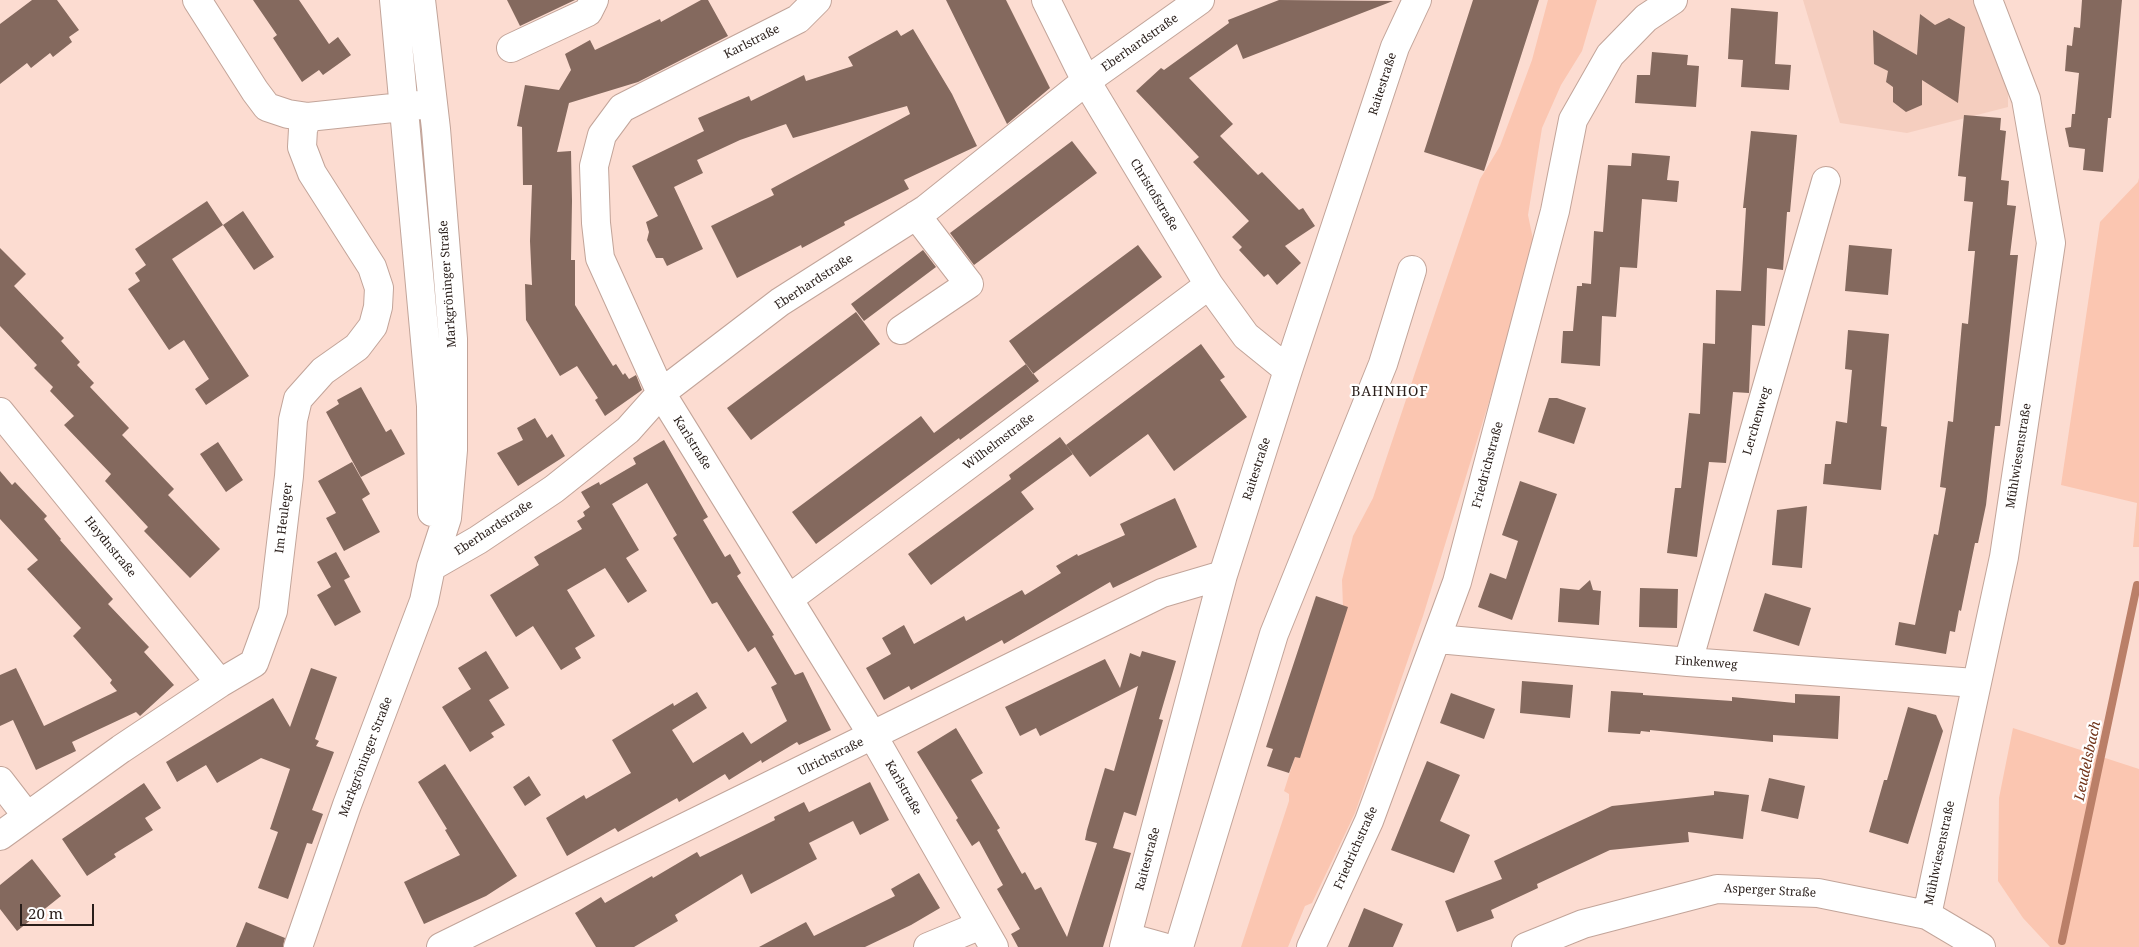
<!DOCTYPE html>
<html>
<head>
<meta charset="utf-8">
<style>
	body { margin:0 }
	#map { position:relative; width:2139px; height:947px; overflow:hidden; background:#fcdcd1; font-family:"Noto Serif",serif }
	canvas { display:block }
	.scale { position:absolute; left:20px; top:904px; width:74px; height:22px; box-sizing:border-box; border:2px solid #291e1a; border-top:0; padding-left:6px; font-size:15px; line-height:18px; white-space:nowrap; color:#291e1a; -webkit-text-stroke:4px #fff; paint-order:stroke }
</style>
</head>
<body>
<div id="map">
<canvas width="2139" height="947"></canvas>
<div class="scale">20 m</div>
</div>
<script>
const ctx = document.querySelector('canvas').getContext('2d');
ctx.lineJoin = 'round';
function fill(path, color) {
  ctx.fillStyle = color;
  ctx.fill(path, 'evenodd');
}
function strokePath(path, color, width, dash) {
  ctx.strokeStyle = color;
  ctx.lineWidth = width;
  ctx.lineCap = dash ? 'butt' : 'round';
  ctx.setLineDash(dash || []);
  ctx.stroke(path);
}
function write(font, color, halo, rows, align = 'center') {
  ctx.font = font + ' "Noto Serif",serif';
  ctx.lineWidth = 4.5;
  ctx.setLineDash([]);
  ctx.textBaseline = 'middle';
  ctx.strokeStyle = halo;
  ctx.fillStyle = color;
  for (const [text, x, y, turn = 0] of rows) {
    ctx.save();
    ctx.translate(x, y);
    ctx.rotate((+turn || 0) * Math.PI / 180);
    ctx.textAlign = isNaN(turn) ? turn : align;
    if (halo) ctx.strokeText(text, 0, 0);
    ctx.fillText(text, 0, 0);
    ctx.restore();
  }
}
fill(new Path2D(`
	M 1803,0 L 1978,0 L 2008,78 L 2008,107 L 1907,133 L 1840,123 Z`), '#f5cebf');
fill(new Path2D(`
	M 1548,0 L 1597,0 L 1582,51 L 1561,85 L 1542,128 L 1528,215 L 1533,239 L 1516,314 L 1423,616 L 1355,813 L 1312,903 L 1305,906 L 1288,947 L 1241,947 L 1289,801 L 1289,794 L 1284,791 L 1343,607 L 1342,580 L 1353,536 L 1373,498 L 1480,179 L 1500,146 L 1532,60 Z
	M 2139,178 L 2139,547 L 2133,547 L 2137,503 L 2061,485 L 2100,222 L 2138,182 Z
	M 2013,728 L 2139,769 L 2139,947 L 2050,947 L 2023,918 L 1998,881 L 1999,798 Z`), '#fbc6b1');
strokePath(new Path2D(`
	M 2062,941 L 2137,585`), '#ba7f68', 8);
fill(new Path2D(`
	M 32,0 L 57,0 L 79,30 L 69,37 L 72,42 L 53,57 L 50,53 L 31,68 L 27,63 L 0,84 L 0,24 Z
	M 253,0 L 299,0 L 329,44 L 338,37 L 351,55 L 323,75 L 319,70 L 302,82 L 273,38 L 277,35 Z
	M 507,0 L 575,0 L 520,26 Z
	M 701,0 L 708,0 L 728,36 L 638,82 L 569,103 L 557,152 L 571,151 L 572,201 L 571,260 L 575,260 L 575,305 L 613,366 L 616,364 L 623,375 L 625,373 L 629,379 L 636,375 L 642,390 L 605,416 L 595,400 L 598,398 L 577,366 L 560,376 L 526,320 L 525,284 L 532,285 L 530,241 L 532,185 L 523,185 L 522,127 L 517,126 L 525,85 L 559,90 L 571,70 L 565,54 L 590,40 L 595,50 L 660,19 L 661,22 Z
	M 946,0 L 1006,0 L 1050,88 L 1007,124 Z
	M 1279,0 L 1393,1 L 1243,59 L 1237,44 L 1189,78 L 1233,124 L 1220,136 L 1258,175 L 1262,172 L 1299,210 L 1303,208 L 1315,226 L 1285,246 L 1301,263 L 1277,285 L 1268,274 L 1264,277 L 1239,250 L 1242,247 L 1232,237 L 1249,221 L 1193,162 L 1199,157 L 1136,91 L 1161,68 L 1164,70 L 1229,23 L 1228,20 Z
	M 1473,0 L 1539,0 L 1484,171 L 1424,152 Z
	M 2082,0 L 2122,0 L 2111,118 L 2108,118 L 2103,172 L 2083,170 L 2085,149 L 2069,147 L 2065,128 L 2071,127 L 2072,114 L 2075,114 L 2079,73 L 2065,71 L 2067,45 L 2072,46 L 2074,27 L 2080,28 Z
	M 1731,8 L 1778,12 L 1775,64 L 1791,65 L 1789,90 L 1741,87 L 1743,60 L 1728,59 Z
	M 1920,14 L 1935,25 L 1949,18 L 1965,27 L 1958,103 L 1922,80 L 1922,105 L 1906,112 L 1893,102 L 1893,87 L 1886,82 L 1888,71 L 1874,64 L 1873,30 L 1917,55 Z
	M 913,29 L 952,94 L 977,146 L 904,180 L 909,189 L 844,222 L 845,225 L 802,248 L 801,245 L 737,278 L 711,226 L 774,195 L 771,189 L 910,114 L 907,106 L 793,138 L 786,124 L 740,140 L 697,160 L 703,173 L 674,187 L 703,249 L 667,266 L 663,258 L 656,258 L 647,240 L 649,232 L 646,222 L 658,216 L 632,166 L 704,131 L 698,118 L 749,96 L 751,101 L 804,75 L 806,81 L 853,66 L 848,57 L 897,30 L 901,36 Z
	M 1652,52 L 1688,55 L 1687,65 L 1699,66 L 1696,107 L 1635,103 L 1637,75 L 1650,75 Z
	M 1964,115 L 2001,118 L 2000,130 L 2006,131 L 2001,180 L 2009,181 L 2007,205 L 2016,206 L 2010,255 L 2018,255 L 2000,426 L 1995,426 L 1986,505 L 1978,543 L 1975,543 L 1961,611 L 1959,610 L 1955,632 L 1950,631 L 1946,654 L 1895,645 L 1899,622 L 1915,625 L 1934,534 L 1938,535 L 1946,488 L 1940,487 L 1948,421 L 1953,422 L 1962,323 L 1968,324 L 1975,251 L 1968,251 L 1973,202 L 1964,201 L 1966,177 L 1958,176 Z
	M 1751,131 L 1797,135 L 1790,212 L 1787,212 L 1783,270 L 1767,268 L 1765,326 L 1752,325 L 1749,393 L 1733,392 L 1726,463 L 1709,462 L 1697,557 L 1667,553 L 1675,488 L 1681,488 L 1689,413 L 1700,414 L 1703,343 L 1715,344 L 1716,290 L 1741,291 L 1746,208 L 1743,208 Z
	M 1072,141 L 1097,173 L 974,265 L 950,233 Z
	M 1632,153 L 1670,156 L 1667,180 L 1679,181 L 1677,202 L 1642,199 L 1637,268 L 1620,267 L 1616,317 L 1602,316 L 1600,366 L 1561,363 L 1563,331 L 1573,331 L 1577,286 L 1582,286 L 1582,283 L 1591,284 L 1594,231 L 1603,232 L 1608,165 L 1631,166 Z
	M 207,201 L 223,225 L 172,259 L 249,376 L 206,405 L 195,389 L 209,379 L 184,340 L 169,350 L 128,289 L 140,281 L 135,273 L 146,265 L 135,249 Z
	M 243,211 L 274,257 L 254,270 L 223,225 Z
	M 1138,245 L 1162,277 L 1033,374 L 1009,341 Z
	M 1849,245 L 1892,249 L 1888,295 L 1845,291 Z
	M 0,248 L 26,274 L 14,286 L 64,338 L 61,341 L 80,362 L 77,365 L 94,383 L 90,387 L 129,428 L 122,435 L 174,489 L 168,495 L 220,549 L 190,578 L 144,531 L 148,527 L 105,481 L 111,474 L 64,425 L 74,416 L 50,391 L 53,387 L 34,368 L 37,365 L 0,326 Z
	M 923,250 L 936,267 L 864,321 L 851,304 Z
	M 856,312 L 880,344 L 751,440 L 727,408 Z
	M 1848,330 L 1889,334 L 1881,426 L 1887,427 L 1881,490 L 1823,484 L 1825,464 L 1831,464 L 1836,421 L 1847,423 L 1852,370 L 1845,369 Z
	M 1201,344 L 1225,377 L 1220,380 L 1247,417 L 1174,471 L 1148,434 L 1090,477 L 1066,445 Z
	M 1026,364 L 1039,381 L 960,440 L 959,438 L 816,544 L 792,512 L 921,416 L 934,433 Z
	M 361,387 L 386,432 L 391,429 L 405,454 L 361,477 L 326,412 L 339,404 L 337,400 Z
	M 1549,398 L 1557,398 L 1586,408 L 1574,444 L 1538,432 Z
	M 535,418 L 547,438 L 552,434 L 565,456 L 518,486 L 497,453 L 523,440 L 517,428 Z
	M 1060,437 L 1073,454 L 1021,492 L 1034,509 L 931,585 L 908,554 L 1011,479 L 1009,475 Z
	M 664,440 L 708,517 L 703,520 L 725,557 L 730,554 L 741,573 L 737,576 L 774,635 L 772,636 L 795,675 L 803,672 L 831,730 L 799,745 L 797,742 L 762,763 L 761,760 L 729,780 L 725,774 L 679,802 L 677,798 L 618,832 L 615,828 L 567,856 L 546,818 L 584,795 L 586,799 L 631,773 L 612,740 L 673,703 L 674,706 L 697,692 L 707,708 L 672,730 L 693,763 L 743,732 L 751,744 L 787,721 L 771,687 L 777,684 L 755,647 L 748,652 L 717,602 L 712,604 L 673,538 L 677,535 L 647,483 L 612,504 L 639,550 L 626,558 L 647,591 L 628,603 L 605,568 L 567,590 L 595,636 L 575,648 L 581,658 L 561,670 L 533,626 L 516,637 L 490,595 L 539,565 L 534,557 L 582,529 L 577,521 L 585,516 L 583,512 L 590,507 L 581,492 L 599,482 L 600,485 L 636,464 L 633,458 Z
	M 218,442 L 243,480 L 226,492 L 200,454 Z
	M 352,462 L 370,494 L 362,499 L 380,532 L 344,551 L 326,518 L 336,513 L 318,481 Z
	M 0,471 L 12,485 L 15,482 L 47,516 L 44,519 L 61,539 L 60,540 L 113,599 L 108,604 L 149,647 L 144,652 L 174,685 L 140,716 L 136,712 L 72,742 L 76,751 L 36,770 L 13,720 L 0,726 L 0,675 L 16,668 L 44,726 L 117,691 L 110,683 L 112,680 L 73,636 L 81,628 L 27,569 L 38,560 L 0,519 Z
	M 1520,481 L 1557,494 L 1512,620 L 1478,607 L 1490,573 L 1506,579 L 1518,541 L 1502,535 Z
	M 1175,498 L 1197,547 L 1113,588 L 1110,582 L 1004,644 L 1002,640 L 911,690 L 909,686 L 884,700 L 866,668 L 891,654 L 882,638 L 904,625 L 914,644 L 964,616 L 966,621 L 1022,590 L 1025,595 L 1061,573 L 1056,566 L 1077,554 L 1078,556 L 1125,535 L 1120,524 Z
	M 1807,506 L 1802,568 L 1772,565 L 1777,510 Z
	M 336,552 L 350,577 L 344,580 L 361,612 L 335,626 L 317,595 L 331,587 L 317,562 Z
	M 1590,580 L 1593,590 L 1601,591 L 1599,625 L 1558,622 L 1560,588 L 1579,590 Z
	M 1640,588 L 1678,589 L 1677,628 L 1639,627 Z
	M 1765,593 L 1811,608 L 1799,646 L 1753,631 Z
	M 1316,596 L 1348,607 L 1300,758 L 1295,757 L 1289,773 L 1267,766 L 1273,749 L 1266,747 Z
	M 486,651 L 509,688 L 489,700 L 505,725 L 491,733 L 494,737 L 470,752 L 442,707 L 471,689 L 458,668 Z
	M 1142,651 L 1176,661 L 1159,719 L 1163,720 L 1136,816 L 1124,812 L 1113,848 L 1131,853 L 1103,947 L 1018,947 L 1011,934 L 1020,929 L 997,889 L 1003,885 L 979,841 L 972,846 L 956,820 L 958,818 L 917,752 L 956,728 L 983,773 L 971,780 L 1000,828 L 997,830 L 1022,874 L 1025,872 L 1035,890 L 1041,887 L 1067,937 L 1097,843 L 1085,840 L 1087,830 L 1105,768 L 1114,771 L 1138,686 L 1040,736 L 1036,728 L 1020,736 L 1005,707 L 1105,659 L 1120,688 L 1130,653 L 1140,657 Z
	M 311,668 L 337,677 L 315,739 L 319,741 L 316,746 L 334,752 L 312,810 L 323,814 L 312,844 L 307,843 L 288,899 L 258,888 L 278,832 L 270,829 L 290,769 L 261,758 L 217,783 L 206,765 L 177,782 L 166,762 L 273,698 L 290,727 Z
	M 1522,681 L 1573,685 L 1570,718 L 1520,713 Z
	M 1611,691 L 1643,693 L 1643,695 L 1732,701 L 1732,697 L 1795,703 L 1795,694 L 1840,696 L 1838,739 L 1773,735 L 1773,742 L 1650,730 L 1650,732 L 1641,731 L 1640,734 L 1608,732 Z
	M 1451,693 L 1495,709 L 1484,739 L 1440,723 Z
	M 1908,707 L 1936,715 L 1943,731 L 1908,844 L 1869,832 L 1884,780 L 1887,780 Z
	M 1427,761 L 1460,775 L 1440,821 L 1470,835 L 1454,873 L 1391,850 Z
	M 445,764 L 517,876 L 486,896 L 424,924 L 404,882 L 460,855 L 445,830 L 447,829 L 418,782 Z
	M 529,776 L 541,795 L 525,806 L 513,787 Z
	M 1769,778 L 1805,786 L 1798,819 L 1761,811 Z
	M 870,782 L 889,820 L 860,835 L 853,821 L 809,843 L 817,859 L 751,894 L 742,874 L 675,915 L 678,921 L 634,947 L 596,947 L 575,913 L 601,897 L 605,903 L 652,876 L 653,878 L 697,852 L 700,857 L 775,820 L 774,817 L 804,802 L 809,812 Z
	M 144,783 L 161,808 L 145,818 L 153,830 L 114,854 L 116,857 L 87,876 L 62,839 Z
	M 1714,791 L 1749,795 L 1743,839 L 1688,832 L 1689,842 L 1610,850 L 1537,884 L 1538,888 L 1491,910 L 1494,918 L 1457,932 L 1445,901 L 1502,879 L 1494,861 L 1612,806 L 1714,795 Z
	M 32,859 L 61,896 L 17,931 L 0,909 L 0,885 Z
	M 919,873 L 940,908 L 911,925 L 865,947 L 759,947 L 806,922 L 814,936 L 895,896 L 891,889 Z
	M 1364,908 L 1403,924 L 1393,947 L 1348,947 Z
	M 246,922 L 285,938 L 283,947 L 236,947 Z`), '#84695e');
const minor = new Path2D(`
	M 197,0 L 255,91 L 267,107 L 288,114 L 308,117 L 421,105
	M 394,0 L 431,406 L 432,512
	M 817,0 L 798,19 L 622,108 L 602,135 L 594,166 L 596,223 L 600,258 L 661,393 L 873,736 L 994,947
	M 1046,0 L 1086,81 L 1209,285 L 1246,336 L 1288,370
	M 511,48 L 588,12 L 594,0
	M 901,330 L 969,284 L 916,215
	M 0,412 L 220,683
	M 431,567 L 478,540 L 554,489 L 628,430 L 661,393 L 780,302 L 926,209 L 1086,81 L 1200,0
	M 790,598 L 1209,285
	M 1438,639 L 1688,662 L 1975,683
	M 1688,662 L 1826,181
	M 0,781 L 27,816
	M 0,836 L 121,749 L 220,683 L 254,663 L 273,611 L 289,476 L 293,420 L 298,399 L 323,371 L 357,347 L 373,326 L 378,307 L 379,288 L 372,267 L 312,173 L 302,147 L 303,129 L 308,117
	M 1927,915 L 2004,557 L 2051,243 L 2026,99 L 1988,0
	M 1127,937 L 1163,947
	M 298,947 L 347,805 L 424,601 L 431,567 L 447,518 L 453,450 L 453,339 L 436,129 L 421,0
	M 441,947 L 1162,593 L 1223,575
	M 928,947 L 981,925
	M 1124,947 L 1223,575 L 1288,370 L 1395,47 L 1417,0
	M 1179,947 L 1274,634 L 1383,364 L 1412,270
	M 1311,947 L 1369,821 L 1457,582 L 1555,211 L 1573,120 L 1610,55 L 1646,18 L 1673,0
	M 1526,947 L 1583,924 L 1717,889 L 1818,893 L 1927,915 L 1981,947`);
strokePath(minor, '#c2a499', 30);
strokePath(minor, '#fff', 28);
write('12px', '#291e1a', '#fff', [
	["Karlstraße",752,42,-27],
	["Eberhardstraße",1140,43,-35],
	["Raitestraße",1383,84,-72],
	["Christofstraße",1154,195,59],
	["Eberhardstraße",814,282,-33],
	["Markgröninger Straße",448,284,-94],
	["Lerchenweg",1757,421,-74],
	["Wilhelmstraße",999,442,-37],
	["Karlstraße",692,443,58],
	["Mühlwiesenstraße",2019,456,-81],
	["Friedrichstraße",1488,465,-75],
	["Raitestraße",1257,469,-72],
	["Im Heuleger",284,518,-83],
	["Eberhardstraße",494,528,-33],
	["Haydnstraße",110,547,51],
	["Finkenweg",1706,663,4],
	["Markgröninger Straße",366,757,-69],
	["Ulrichstraße",831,757,-26],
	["Karlstraße",903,788,60],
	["Friedrichstraße",1356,848,-66],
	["Mühlwiesenstraße",1940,853,-78],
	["Raitestraße",1148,859,-75],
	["Asperger Straße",1770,891,3]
]);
ctx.letterSpacing = '1px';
write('14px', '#291e1a', '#fff', [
	["BAHNHOF",1390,392]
]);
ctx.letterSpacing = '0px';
write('italic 14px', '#72341a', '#fff', [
	["Leudelsbach",2088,761,-78]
]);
</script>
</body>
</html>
